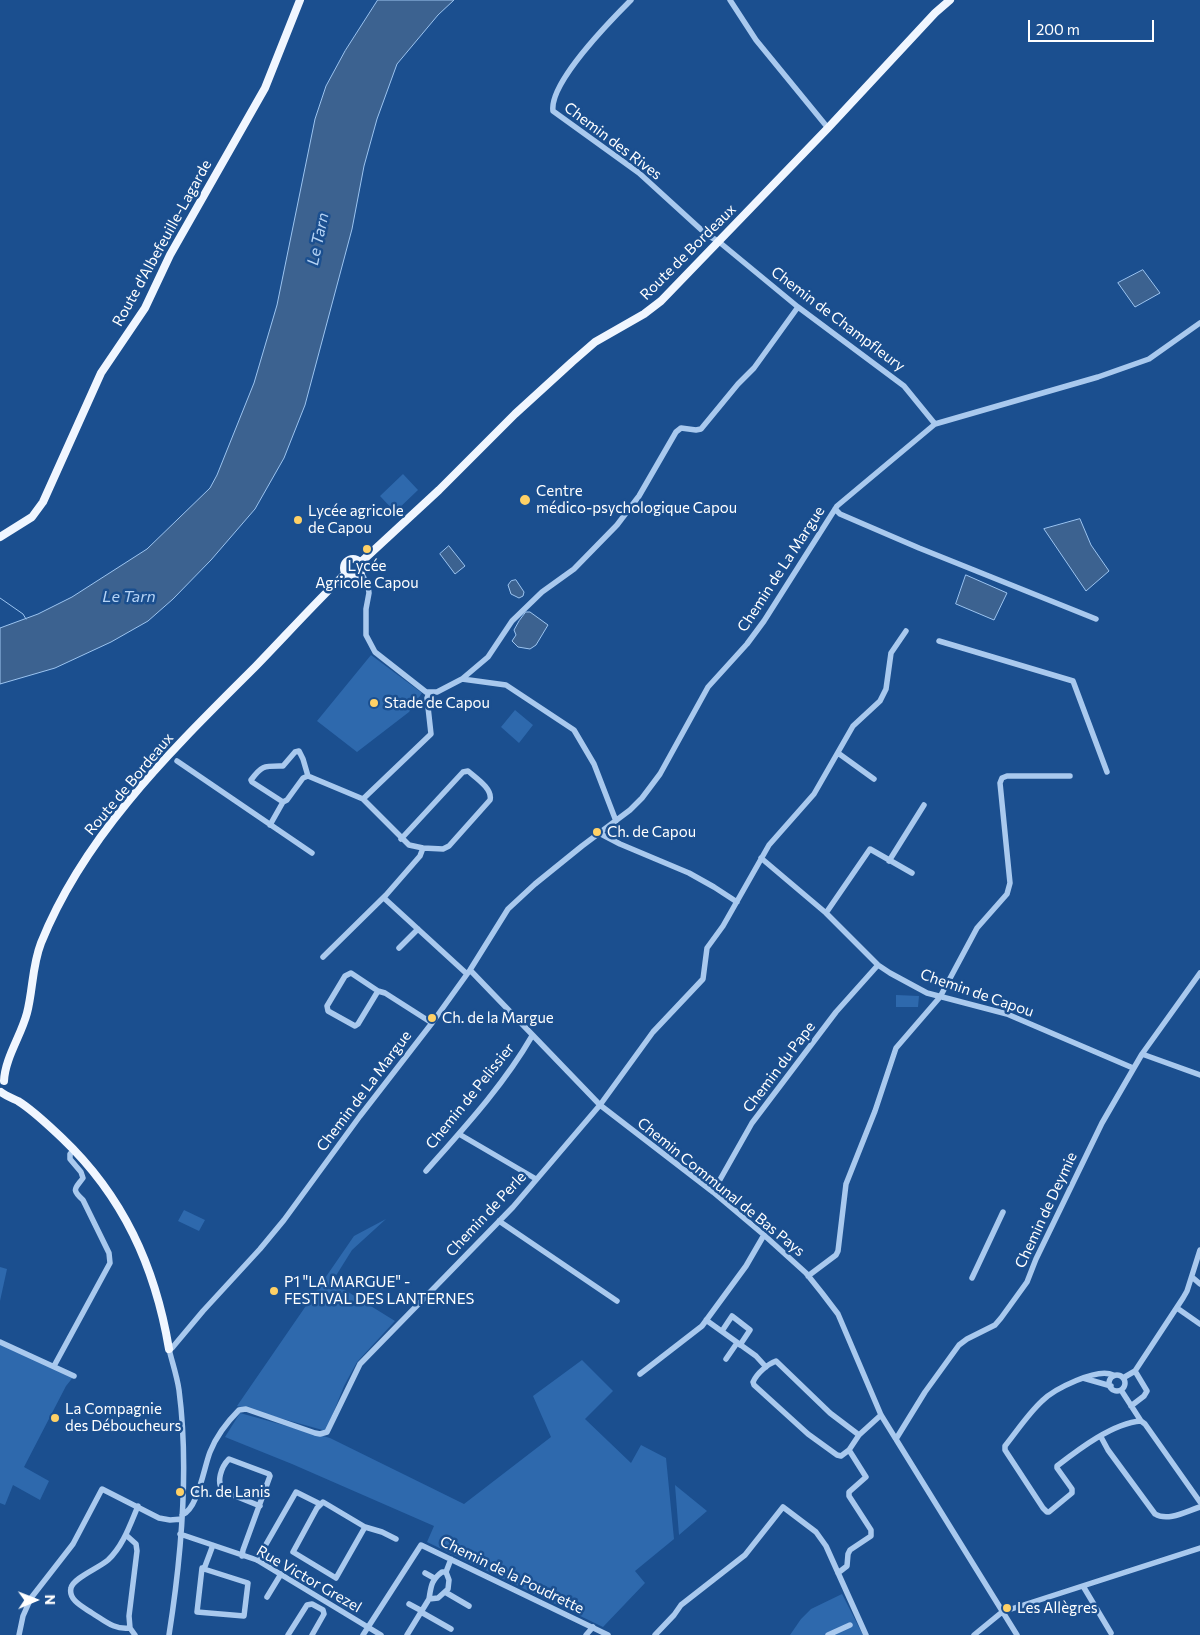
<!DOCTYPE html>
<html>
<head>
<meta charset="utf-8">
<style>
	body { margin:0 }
	#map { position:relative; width:1200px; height:1635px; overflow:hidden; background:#1b4f8f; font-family:Commissioner,sans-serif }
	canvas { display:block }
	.north { position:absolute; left:10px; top:1575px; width:50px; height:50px; -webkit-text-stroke:4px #1b4f8f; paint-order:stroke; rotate:89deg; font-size:14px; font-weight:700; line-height:20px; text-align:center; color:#fff }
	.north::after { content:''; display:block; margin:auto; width:18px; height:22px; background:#fff; clip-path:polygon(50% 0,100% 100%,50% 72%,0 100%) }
	.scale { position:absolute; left:1028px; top:20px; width:126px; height:22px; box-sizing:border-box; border:2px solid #fff; border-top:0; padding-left:6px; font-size:15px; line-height:18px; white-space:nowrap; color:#fff; -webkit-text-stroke:4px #1b4f8f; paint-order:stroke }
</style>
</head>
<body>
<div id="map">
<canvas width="1200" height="1635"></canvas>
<div class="north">N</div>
<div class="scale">200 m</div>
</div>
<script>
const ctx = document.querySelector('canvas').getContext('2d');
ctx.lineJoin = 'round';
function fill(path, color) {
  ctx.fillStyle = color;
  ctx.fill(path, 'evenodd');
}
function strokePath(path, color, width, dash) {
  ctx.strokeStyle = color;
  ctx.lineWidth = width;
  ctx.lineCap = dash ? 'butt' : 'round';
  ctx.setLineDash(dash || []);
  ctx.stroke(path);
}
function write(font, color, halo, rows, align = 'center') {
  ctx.font = font + ' Commissioner,sans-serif';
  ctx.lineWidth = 5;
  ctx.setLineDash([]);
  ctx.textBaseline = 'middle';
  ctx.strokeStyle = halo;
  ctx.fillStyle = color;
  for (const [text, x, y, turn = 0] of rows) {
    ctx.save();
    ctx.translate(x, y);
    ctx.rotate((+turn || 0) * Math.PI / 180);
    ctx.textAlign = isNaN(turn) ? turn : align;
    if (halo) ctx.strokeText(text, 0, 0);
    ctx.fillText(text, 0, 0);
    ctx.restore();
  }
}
fill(new Path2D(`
	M 403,474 L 418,490 L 395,512 L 380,496 Z
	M 371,655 L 422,693 L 409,712 L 357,752 L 317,721 Z
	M 515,710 L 533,725 L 519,743 L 501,727 Z
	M 896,995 L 919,996 L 918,1007 L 896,1007 Z
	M 184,1210 L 205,1220 L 199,1231 L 178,1221 Z
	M 386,1219 L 352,1250 L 332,1282 L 395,1321 L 357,1362 L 344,1386 L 326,1431 L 237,1406 L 354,1236 Z
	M 0,1267 L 7,1269 L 0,1301 Z
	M 0,1342 L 74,1376 L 66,1386 L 24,1467 L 49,1481 L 40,1500 L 13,1485 L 5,1505 L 0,1503 Z
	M 582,1360 L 613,1391 L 585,1419 L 631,1463 L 641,1445 L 666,1458 L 674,1539 L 635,1571 L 645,1583 L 603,1627 L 427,1542 L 434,1526 L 292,1464 L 225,1437 L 240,1413 L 330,1438 L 464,1504 L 551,1437 L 533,1396 Z
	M 675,1485 L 707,1511 L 679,1535 Z
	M 842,1594 L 863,1635 L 790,1635 L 801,1619 L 811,1609 Z`), '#2e69ad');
const water = new Path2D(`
	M 378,0 L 454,0 L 438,15 L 397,64 L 377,119 L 364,166 L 352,229 L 305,405 L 284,458 L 255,509 L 211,560 L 173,599 L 148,621 L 111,642 L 55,668 L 0,684 L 0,628 L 38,614 L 72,597 L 147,549 L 210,488 L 217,475 L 254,383 L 277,305 L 315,119 L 326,86 L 345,51 Z
	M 1143,270 L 1160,293 L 1135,307 L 1118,283 Z
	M 1080,519 L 1091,545 L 1109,571 L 1086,591 L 1044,529 Z
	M 449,546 L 465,566 L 455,574 L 440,554 Z
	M 966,575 L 1007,593 L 994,620 L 956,604 Z
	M 516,580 L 524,592 L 523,596 L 519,598 L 511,594 L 508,585 L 511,581 Z
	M 526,612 L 530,612 L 548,625 L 536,645 L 530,649 L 518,647 L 512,641 L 516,635 L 514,630 L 519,621 Z`);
fill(water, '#3c6290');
strokePath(water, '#9cc4f0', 1);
strokePath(new Path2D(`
	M 0,598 L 23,614 L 26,619`), '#9cc4f0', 1);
strokePath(new Path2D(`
	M 631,0 C 611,20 549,83 553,111 L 639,173 L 707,235 L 718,241 L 798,307 L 904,386 L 935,424
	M 730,0 L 756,40 L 828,128
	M 835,509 L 840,514 L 919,548 L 1096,619
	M 361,573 L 368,585 L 369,593 L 366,609 L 366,635 L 375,652 L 426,692 L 437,692 L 462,679 L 506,685 L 574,730 L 594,764 L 616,821
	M 939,641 L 1073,681 L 1107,772
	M 462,679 L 488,657 L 512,621 L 542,592 L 574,569 L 617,525 L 639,496 L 676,432 L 681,428 L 696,430 L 701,429 L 738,384 L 754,368 L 798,307
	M 838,753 L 874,779
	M 177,761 L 312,853
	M 363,799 L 409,845 L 423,848 L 443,849 L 449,846 L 490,800 C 493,789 476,778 468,771 L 463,772 L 401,839
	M 283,802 L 252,782 L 251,780 C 262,765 264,766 283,766 L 295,752 L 299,751 L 303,759 L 308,776
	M 270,825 L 283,802 L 287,800 L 303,778 L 308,776 L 363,799 L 431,734 L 427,698 L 429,693
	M 599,833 L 620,844 L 689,873 L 714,887 L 737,902
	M 761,858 L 826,913 L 878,965 L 890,973 L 927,993 L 1007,1014 L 1133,1068
	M 889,861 L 924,805
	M 384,898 L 467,974
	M 826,913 L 870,849 L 912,873
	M 399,948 L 418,929
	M 323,957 L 386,895 L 420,856 L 423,848
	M 470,970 L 600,1105 L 713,1192 L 764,1235 L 806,1273 L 822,1293 L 838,1314 L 881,1415 L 1017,1635
	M 378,991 L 358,1024 L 355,1026 L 328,1011 L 327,1006 L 345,976 L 351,973 L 378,991 L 385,993 L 432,1023
	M 1142,1054 L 1200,1075
	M 459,1134 L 536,1179
	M 426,1171 C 464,1128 503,1086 532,1036
	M 713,1192 L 752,1123 L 836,1012 L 878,965
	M 499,1221 L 617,1301
	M 808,1276 L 836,1255 L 838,1251 L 846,1184 L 875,1111 L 896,1048 L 940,997 L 977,928 L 1007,894 L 1010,883 L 1000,783 L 1002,778 L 1007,776 L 1070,776
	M 1192,1277 L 1200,1284
	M 972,1278 L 1003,1212
	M 1177,1308 L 1200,1324
	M 706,1320 L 756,1356 L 766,1367
	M 722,1331 L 732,1316 L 750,1330 L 740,1345
	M 0,1342 L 74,1376
	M 726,1359 L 737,1343
	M 54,1366 L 110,1263 L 109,1253 L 83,1200 C 71,1189 75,1189 83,1178 L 81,1172 L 70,1159 L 70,1154 L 74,1150
	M 640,1374 L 702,1326 L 746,1266 L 764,1235
	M 1113,1375 C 1098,1367 1054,1389 1042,1401 C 1028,1414 1017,1431 1005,1446 L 1005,1450 L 1043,1508 L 1047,1512 L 1049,1512 L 1072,1493 L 1072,1489 L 1057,1468 L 1057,1466 C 1079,1449 1113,1423 1141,1421 L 1145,1424 L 1200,1502
	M1109 1383a8 8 0 1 1 16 0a8 8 0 1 1-16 0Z
	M 1083,1378 L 1111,1386
	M 1123,1378 L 1135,1371 L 1183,1298 L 1187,1291 L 1200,1250
	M 1121,1390 L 1141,1421
	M 1131,1406 L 1144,1396 L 1147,1391 L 1135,1371
	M 859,1435 L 830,1413 L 776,1361 C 768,1364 757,1373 753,1382 L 754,1385 L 808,1434 L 837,1455 L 841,1456 L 849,1450 L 859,1435 L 881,1415
	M 1101,1437 L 1108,1450 L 1155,1514 C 1168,1522 1187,1511 1200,1507
	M 896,1439 L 925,1392 L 959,1345 L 967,1339 L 995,1325 L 1001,1318 L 1027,1282 L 1036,1259 L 1102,1123 L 1142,1054 L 1200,973
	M 323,1502 L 365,1527 L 336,1578 L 293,1552 L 317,1508 Z
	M 182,1515 C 198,1509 204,1467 210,1452 C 216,1437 228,1421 239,1410 L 246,1409 L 315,1433 L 320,1434 L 327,1432 L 360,1364 L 513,1207 L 600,1105 L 653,1032 L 703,979 L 707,948 L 723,926 L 769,845 L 814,794 L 853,726 L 880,701 L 886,689 L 891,653 L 906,631
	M 365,1527 L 382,1532 L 396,1539
	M 180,1534 L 257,1560 L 381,1635
	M 126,1535 L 136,1544 L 137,1551 L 129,1616 L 130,1628 L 135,1635
	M 242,1556 L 243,1550 L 270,1476 L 269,1474 L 229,1459 C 221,1467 216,1482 223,1491 L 260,1506
	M 257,1560 L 296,1492 L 320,1504
	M 204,1569 L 248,1583 L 244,1616 L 197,1612 L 202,1568 L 204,1569 L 213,1545
	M 425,1573 L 434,1578
	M 838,1573 L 847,1566 L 848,1554 L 850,1550 L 871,1536 L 871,1530 L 849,1496 L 849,1492 L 866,1477 L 849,1450
	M 1083,1586 L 1111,1633
	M 445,1592 L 469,1606
	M 267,1597 L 281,1574
	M 429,1599 C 431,1587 431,1580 442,1572 L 446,1572
	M 409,1604 L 422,1611
	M 421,1612 L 451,1629
	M 130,1628 C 114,1630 105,1621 92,1613 C 83,1607 68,1600 71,1588 C 73,1578 99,1568 108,1560 C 123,1546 130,1525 138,1506
	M 19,1635 L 23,1616 L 31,1598 L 73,1544 L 102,1489 L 159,1518 L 170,1520 L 182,1519
	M 169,1635 C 181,1559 189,1467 179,1390 C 177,1376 172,1362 169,1349 L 172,1348 L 203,1311 L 260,1249 L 284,1220 L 360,1116 L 432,1023 L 470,970 L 508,909 L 535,884 L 582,846 L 630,810 L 642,798 L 660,774 L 708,687 L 747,644 L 764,621 L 837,506 L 935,424 L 1098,377 L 1149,359 L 1200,323
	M 288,1635 L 307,1605 L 312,1604 L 323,1610 L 324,1614 L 312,1635
	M 363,1635 L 421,1545 L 608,1635
	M 407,1635 L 429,1599 L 438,1598 L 448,1589 L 449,1580 L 446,1572 L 451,1559
	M 586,1635 L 593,1627
	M 655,1635 L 674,1615 L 681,1605 L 745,1555 L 783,1507 L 816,1532 L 826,1546 L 866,1635
	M 828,1635 L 850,1625
	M 974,1635 L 1002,1612 L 1200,1548`), '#a9c9ee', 5.5);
strokePath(new Path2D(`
	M 0,537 L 32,517 L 43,502 L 101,373 L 145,308 L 170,255 L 265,88 L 300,0
	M344 568a9 9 0 1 1 18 0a9 9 0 1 1-18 0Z
	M 360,563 L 439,490 L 515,414 L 572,362 L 595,342 L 644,314 L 661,301 L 828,128 L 935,13 L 950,0
	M 4,1081 C 5,1058 21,1036 27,1013 C 33,990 32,966 41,943 C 85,833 174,748 256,666 C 286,635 315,603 346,573
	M 1,1092 C 6,1096 12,1098 18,1101 C 34,1111 48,1125 62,1138 C 123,1196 155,1266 169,1349`), '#f0f6ff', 8);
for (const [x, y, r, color] of [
	[525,500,6,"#ffd166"],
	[298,520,5,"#ffd166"],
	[367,549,5,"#ffd166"],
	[374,703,5,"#ffd166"],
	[597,832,5,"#ffd166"],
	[432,1018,5,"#ffd166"],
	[274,1291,5,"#ffd166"],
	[55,1418,5,"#ffd166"],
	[180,1492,5,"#ffd166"],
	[1007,1608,5,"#ffd166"]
]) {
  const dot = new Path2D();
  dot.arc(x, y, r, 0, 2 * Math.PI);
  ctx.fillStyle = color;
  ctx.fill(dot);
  strokePath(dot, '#1b4f8f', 2);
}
write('15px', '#fff', '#1b4f8f', [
	["Chemin des Rives",613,141,37],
	["Route d'Albefeuille-Lagarde",162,243,-61],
	["Route de Bordeaux",688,252,-45],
	["Chemin de Champfleury",838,319,37],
	["Chemin de La Margue",781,569,-57],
	["Route de Bordeaux",129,784,-50],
	["Chemin de Capou",977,993,19],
	["Chemin du Pape",779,1067,-53],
	["Chemin de La Margue",364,1091,-53],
	["Chemin de Pelissier",470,1096,-51],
	["Chemin Communal de Bas Pays",721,1187,39],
	["Chemin de Deymie",1046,1210,-65],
	["Chemin de Perle",486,1214,-47],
	["Chemin de la Poudrette",512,1575,26],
	["Rue Victor Grezel",309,1579,30]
]);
write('15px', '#fff', '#1b4f8f', [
	["Centre",536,491],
	["médico-psychologique Capou",536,508],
	["Lycée agricole",308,511],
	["de Capou",308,528],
	["Lycée",367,566,"center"],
	["Agricole Capou",367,583,"center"],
	["Stade de Capou",384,703],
	["Ch. de Capou",607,832],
	["Ch. de la Margue",442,1018],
	["P1 \"LA MARGUE\" -",284,1282],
	["FESTIVAL DES LANTERNES",284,1299],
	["La Compagnie",65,1409],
	["des Déboucheurs",65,1426],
	["Ch. de Lanis",190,1492],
	["Les Allègres",1017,1608]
], 'left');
write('italic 16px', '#b5d3f5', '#1b4f8f', [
	["Le Tarn",318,239,-78],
	["Le Tarn",129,597]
]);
</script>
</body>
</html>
